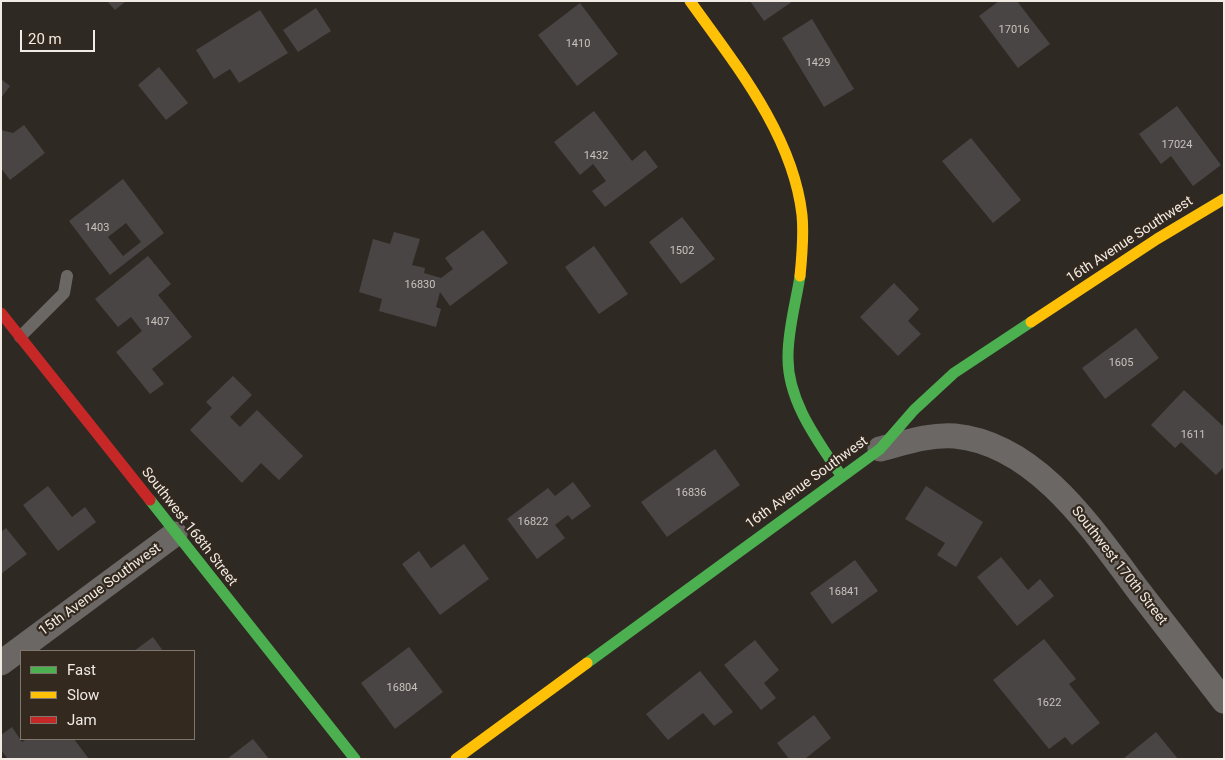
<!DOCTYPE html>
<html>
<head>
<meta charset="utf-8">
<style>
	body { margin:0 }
	#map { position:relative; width:1225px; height:760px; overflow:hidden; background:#2f2924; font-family:Roboto,sans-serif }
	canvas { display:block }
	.frame { position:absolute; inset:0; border:2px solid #f1ebe4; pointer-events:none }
	.legend { position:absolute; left:20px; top:650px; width:175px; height:90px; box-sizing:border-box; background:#33291f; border:1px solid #7f776e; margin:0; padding:6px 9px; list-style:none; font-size:15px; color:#f1ebe4 }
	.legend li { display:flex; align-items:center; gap:10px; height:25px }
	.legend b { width:25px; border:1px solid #7f776e }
	.scale { position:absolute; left:20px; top:30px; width:75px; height:22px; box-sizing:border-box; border:2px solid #f1ebe4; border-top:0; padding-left:6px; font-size:15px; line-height:18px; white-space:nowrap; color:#f1ebe4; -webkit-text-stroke:4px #33291f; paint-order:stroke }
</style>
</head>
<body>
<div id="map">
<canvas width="1225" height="760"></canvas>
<div class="frame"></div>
<ul class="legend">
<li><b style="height:6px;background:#4caf50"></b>Fast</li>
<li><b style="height:6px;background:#ffc107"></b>Slow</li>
<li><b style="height:6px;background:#c62828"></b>Jam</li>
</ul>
<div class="scale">20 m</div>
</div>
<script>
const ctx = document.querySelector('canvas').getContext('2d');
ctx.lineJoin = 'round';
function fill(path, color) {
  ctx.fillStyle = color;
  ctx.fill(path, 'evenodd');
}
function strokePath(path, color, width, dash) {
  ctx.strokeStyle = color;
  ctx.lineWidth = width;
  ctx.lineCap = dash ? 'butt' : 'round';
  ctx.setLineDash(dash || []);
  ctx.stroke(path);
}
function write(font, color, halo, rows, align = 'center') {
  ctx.font = font + ' Roboto,sans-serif';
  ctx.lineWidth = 4.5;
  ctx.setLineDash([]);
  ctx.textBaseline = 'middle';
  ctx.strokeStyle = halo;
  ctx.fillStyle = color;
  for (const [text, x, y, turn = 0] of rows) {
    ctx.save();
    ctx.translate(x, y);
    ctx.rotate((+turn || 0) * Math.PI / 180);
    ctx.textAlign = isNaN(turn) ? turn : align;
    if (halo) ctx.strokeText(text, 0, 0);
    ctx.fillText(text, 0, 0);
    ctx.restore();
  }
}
fill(new Path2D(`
	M 107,1 L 126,1 L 115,10 Z
	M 750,1 L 793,1 L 764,21 Z
	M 999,1 L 1017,1 L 1050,44 L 1018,68 L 979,16 Z
	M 580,3 L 618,54 L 577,86 L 538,35 Z
	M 316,8 L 331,31 L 298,52 L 283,30 Z
	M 260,10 L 288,53 L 239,83 L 230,69 L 214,79 L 196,50 Z
	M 812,19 L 854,89 L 824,107 L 782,38 Z
	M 159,67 L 188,103 L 166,120 L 138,85 Z
	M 1,79 L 10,86 L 1,98 Z
	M 1177,106 L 1221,165 L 1193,186 L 1171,156 L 1161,164 L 1139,134 Z
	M 594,111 L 632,161 L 645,150 L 658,167 L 605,207 L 592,191 L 606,181 L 593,164 L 580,175 L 554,142 Z
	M 24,125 L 45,153 L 10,180 L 1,168 L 1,130 L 13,133 Z
	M 971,138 L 1021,200 L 993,223 L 942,161 Z
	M 123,179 L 164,233 L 110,275 L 69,221 ZM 126,223 L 141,242 L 123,256 L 108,237 Z
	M 682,217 L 715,259 L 681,284 L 649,242 Z
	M 483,230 L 508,263 L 450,306 L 440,292 L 436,307 L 441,309 L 436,327 L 379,311 L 382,299 L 359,292 L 373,239 L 390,244 L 394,232 L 420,239 L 412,265 L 425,268 L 424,273 L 441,278 L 453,269 L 445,258 Z
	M 594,246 L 628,294 L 599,314 L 565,267 Z
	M 148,256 L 171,284 L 158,295 L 192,337 L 152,369 L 164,384 L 150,394 L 116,352 L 142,331 L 131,317 L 118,327 L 95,299 Z
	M 894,283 L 919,309 L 908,321 L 921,334 L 898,356 L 860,317 Z
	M 1136,328 L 1159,358 L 1105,399 L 1082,368 Z
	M 233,376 L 252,395 L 230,417 L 240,427 L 257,410 L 303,456 L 279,480 L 261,463 L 242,483 L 190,430 L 212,408 L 206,402 Z
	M 1184,390 L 1224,427 L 1224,467 L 1216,475 L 1181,442 L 1175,448 L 1151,425 Z
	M 715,449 L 740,485 L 667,537 L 641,502 Z
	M 573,482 L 591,506 L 572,520 L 568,515 L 555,525 L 565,538 L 537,559 L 507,519 L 548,488 L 555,496 Z
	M 48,486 L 72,517 L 85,507 L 96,522 L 58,551 L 23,505 Z
	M 926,486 L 983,522 L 956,567 L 937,555 L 945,543 L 905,519 Z
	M 6,528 L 27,554 L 1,574 L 1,532 Z
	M 464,544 L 489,579 L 440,615 L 402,564 L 419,551 L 431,568 Z
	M 1001,557 L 1028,590 L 1040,579 L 1054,596 L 1017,626 L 977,577 Z
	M 855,560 L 878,591 L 832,624 L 810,593 Z
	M 153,637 L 163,651 L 134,651 Z
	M 1044,639 L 1076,679 L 1069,684 L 1100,723 L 1072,745 L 1065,737 L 1049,749 L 993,680 Z
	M 755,640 L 779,670 L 764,683 L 776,698 L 761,710 L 724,665 Z
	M 409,647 L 443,692 L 395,729 L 361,683 Z
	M 700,671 L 733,712 L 714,726 L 703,713 L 668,740 L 646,714 Z
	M 814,715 L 831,738 L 805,759 L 789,759 L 777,743 Z
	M 12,727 L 22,742 L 27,739 L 74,739 L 89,759 L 8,759 L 1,750 L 1,735 Z
	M 1156,732 L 1178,759 L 1123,759 Z
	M 253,739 L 269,759 L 227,759 Z`), '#4a4545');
strokePath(new Path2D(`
	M 20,337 L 64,293 L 67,276`), '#6b6764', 12);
strokePath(new Path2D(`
	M 880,449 C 904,443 930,434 955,436 C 1037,444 1093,530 1138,590 C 1167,627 1195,664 1224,701
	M 1,663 L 175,534`), '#6b6764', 25);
strokePath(new Path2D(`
	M 800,276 C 796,302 788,329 788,356 C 787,401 818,441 842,477
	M 150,500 L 355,759
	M 587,663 L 880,449 L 914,410 L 954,373 L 1031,322`), '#4caf50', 11);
strokePath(new Path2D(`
	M 690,1 C 735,64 793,135 802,215 C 804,235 802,256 800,276
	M 1031,322 L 1157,239 L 1224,199
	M 456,759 L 587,663`), '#ffc107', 11);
strokePath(new Path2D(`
	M 1,313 L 150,500`), '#c62828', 11);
write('11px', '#c7c2bc', null, [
	["17016",1014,30],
	["1410",578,44],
	["1429",818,63],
	["17024",1177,145],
	["1432",596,156],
	["1403",97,228],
	["1502",682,251],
	["16830",420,285],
	["1407",157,322],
	["1605",1121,363],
	["1611",1193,435],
	["16836",691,493],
	["16822",533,522],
	["16841",844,592],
	["16804",402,688],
	["1622",1049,703]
]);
write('14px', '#f1ebe4', '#33291f', [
	["16th Avenue Southwest",1130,240,-33],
	["16th Avenue Southwest",807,483,-36],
	["Southwest 168th Street",189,527,52],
	["Southwest 170th Street",1119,566,52],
	["15th Avenue Southwest",100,590,-36]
]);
</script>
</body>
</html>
